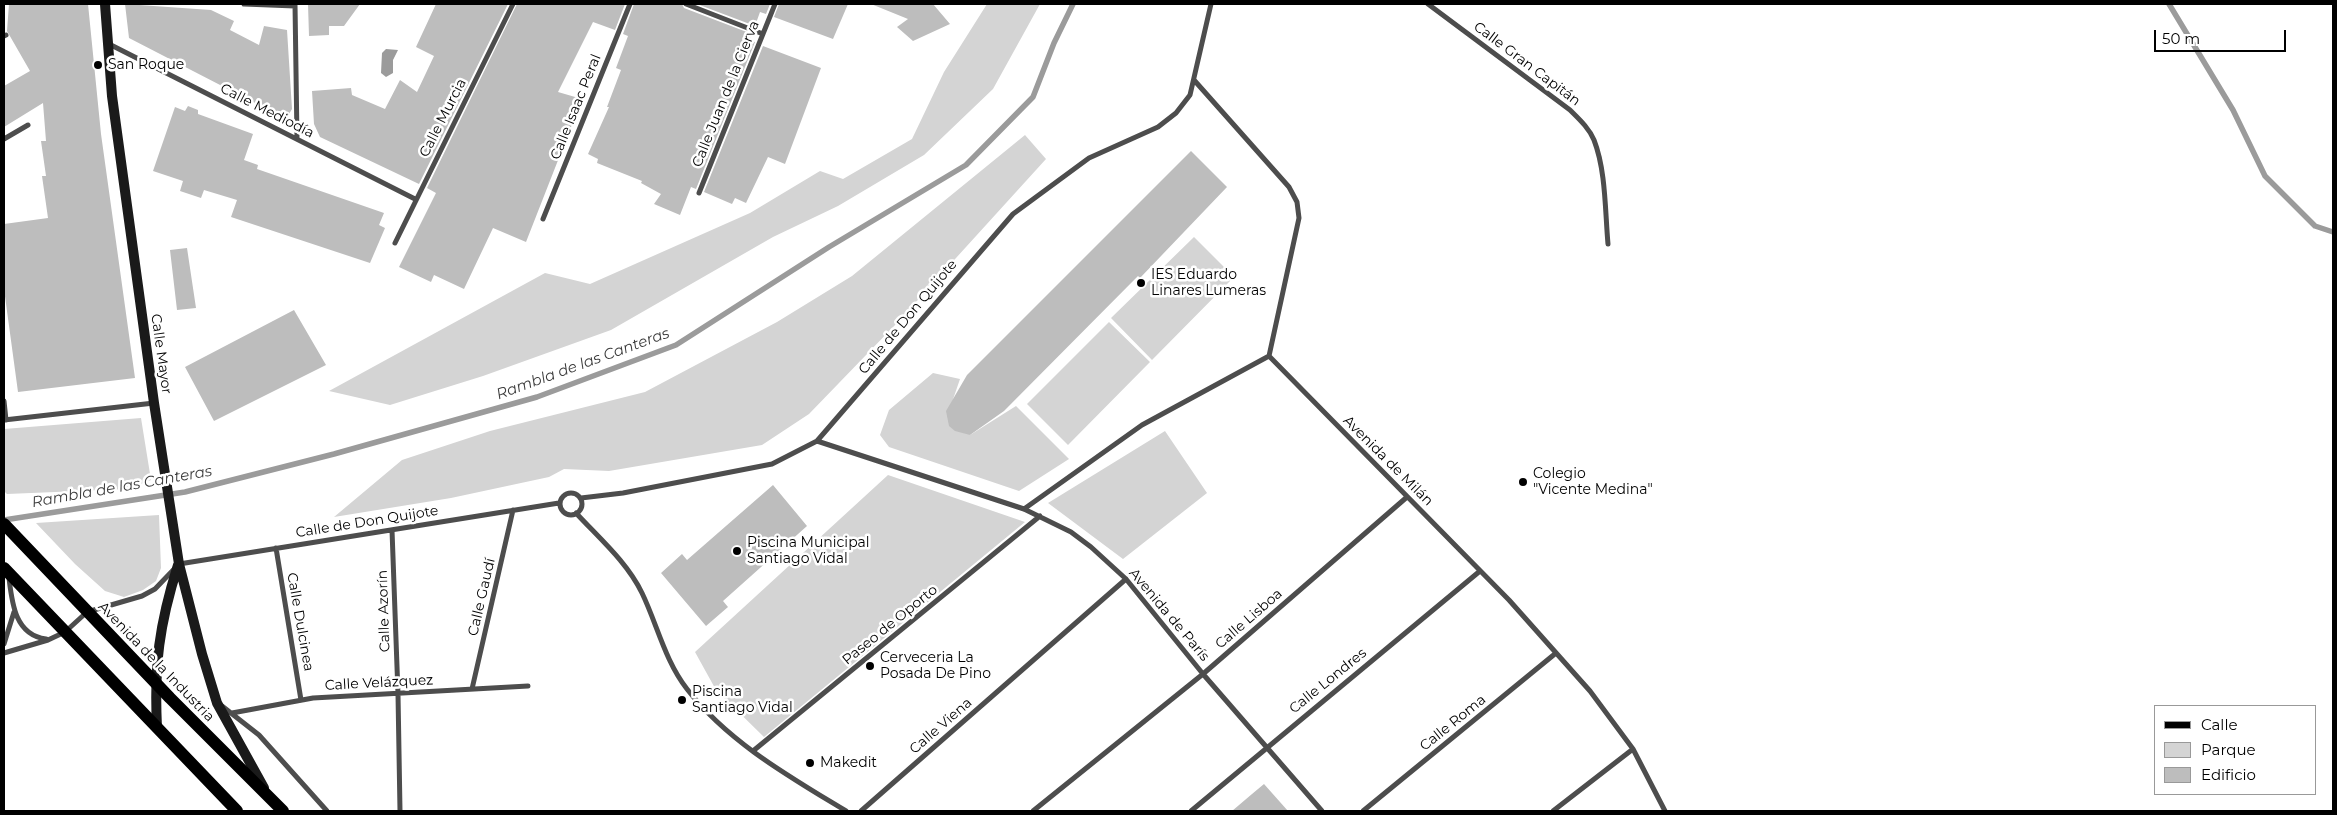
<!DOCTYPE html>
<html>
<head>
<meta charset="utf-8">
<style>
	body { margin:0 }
	#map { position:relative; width:2337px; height:815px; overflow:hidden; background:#fff; font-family:Montserrat,sans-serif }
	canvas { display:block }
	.frame { position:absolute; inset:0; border:5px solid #000; pointer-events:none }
	.legend { position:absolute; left:2154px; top:705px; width:162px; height:90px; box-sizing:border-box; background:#fff; border:1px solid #999; margin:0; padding:6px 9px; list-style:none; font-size:15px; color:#000 }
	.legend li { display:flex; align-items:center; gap:10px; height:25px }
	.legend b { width:25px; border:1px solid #999 }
	.scale { position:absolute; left:2154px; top:30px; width:132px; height:22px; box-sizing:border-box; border:2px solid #000; border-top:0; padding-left:6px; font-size:15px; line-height:18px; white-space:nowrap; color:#000; -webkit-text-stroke:4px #fff; paint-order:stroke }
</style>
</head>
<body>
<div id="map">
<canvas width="2337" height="815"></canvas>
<div class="frame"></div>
<ul class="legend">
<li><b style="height:6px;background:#000"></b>Calle</li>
<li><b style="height:14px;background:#d4d4d4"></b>Parque</li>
<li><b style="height:14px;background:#bdbdbd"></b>Edificio</li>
</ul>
<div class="scale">50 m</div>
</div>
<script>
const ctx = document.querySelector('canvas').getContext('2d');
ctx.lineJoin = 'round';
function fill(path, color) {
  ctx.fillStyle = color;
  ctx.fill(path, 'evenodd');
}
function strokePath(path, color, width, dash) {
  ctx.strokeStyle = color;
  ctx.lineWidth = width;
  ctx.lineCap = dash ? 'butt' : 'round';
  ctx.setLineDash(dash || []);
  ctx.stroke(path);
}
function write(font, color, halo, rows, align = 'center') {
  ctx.font = font + ' Montserrat,sans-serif';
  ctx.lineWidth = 5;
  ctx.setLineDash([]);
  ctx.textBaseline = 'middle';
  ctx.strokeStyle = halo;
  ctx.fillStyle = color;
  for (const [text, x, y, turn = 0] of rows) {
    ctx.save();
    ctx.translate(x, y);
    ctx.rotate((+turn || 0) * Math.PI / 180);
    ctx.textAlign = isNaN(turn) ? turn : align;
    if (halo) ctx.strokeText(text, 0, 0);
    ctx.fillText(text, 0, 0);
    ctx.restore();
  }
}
fill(new Path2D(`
	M 987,4 L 1040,4 L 993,89 L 924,155 L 838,206 L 773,237 L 611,330 L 483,376 L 390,405 L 329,391 L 545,273 L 590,284 L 750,213 L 820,171 L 843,179 L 912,139 L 944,72 Z
	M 1025,135 L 1046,159 L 896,324 L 809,414 L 762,445 L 609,471 L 564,469 L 549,477 L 451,498 L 334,517 L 402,460 L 490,431 L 645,392 L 777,322 L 852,276 Z
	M 1194,237 L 1234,277 L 1152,360 L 1111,318 Z
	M 1109,322 L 1150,362 L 1068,445 L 1027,404 Z
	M 933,373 L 960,379 L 949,411 L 970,435 L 1016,406 L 1069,459 L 1019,491 L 889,447 L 880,435 L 889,410 Z
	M 141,418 L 151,480 L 128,489 L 7,494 L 4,491 L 4,429 Z
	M 1165,431 L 1207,493 L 1123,559 L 1048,503 Z
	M 888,475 L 1025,522 L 764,737 L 716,690 L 695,652 Z
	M 159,515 L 161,568 L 156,581 L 143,590 L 124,597 L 105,591 L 75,564 L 36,523 Z`), '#d4d4d4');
fill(new Path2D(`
	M 386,49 L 398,50 L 393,60 L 393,73 L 386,77 L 381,73 L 382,53 Z`), '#9b9b9b');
strokePath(new Path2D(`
	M 2169,4 L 2233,110 L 2265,176 L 2315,226 L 2333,232
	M 4,520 L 185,492 L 334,454 L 537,397 L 676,345 L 829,247 L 966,165 L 1033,97 L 1054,43 L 1073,4`), '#9b9b9b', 5.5);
fill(new Path2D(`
	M 9,4 L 88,4 L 101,134 L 135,378 L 18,392 L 4,289 L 4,224 L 48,218 L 42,176 L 46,176 L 41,141 L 46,141 L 43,103 L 4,127 L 4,86 L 30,71 L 7,31 Z
	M 125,4 L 211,10 L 234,21 L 230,30 L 259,45 L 264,26 L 287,30 L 292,109 L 286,119 L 129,38 Z
	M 308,4 L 360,4 L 344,26 L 329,26 L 329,35 L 309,36 Z
	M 436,4 L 508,4 L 419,184 L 320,137 L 314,124 L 312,91 L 351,88 L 352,95 L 385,109 L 400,80 L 417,92 L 434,56 L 416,47 Z
	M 517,4 L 625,4 L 615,30 L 593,22 L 558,92 L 582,99 L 526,242 L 493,228 L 464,289 L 434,275 L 431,282 L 399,267 L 436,193 L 427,188 Z
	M 634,4 L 682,4 L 684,8 L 752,34 L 749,40 L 755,42 L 696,189 L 691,187 L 680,215 L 654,204 L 661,194 L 641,183 L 642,181 L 597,163 L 598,159 L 588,154 L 609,107 L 607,107 L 621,70 L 616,68 L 628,36 L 623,34 Z
	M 697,4 L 770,4 L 766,14 L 760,12 L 755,26 Z
	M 779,4 L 848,4 L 833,39 L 774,17 Z
	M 871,4 L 933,4 L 950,24 L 913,41 L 897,27 L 908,19 Z
	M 763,46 L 821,68 L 785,164 L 768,157 L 746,203 L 735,198 L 732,204 L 704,192 Z
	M 188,106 L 198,110 L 198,114 L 253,134 L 244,160 L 258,165 L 257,169 L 384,213 L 379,225 L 385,228 L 370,263 L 231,217 L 237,200 L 204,190 L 201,198 L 180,191 L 183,181 L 153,171 L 175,107 L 185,111 Z
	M 1191,151 L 1227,187 L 1140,278 L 1138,276 L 1004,411 L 970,435 L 955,431 L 949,426 L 946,411 L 967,375 Z
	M 187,248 L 196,308 L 177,310 L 170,250 Z
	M 294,310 L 326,365 L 214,421 L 185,367 Z
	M 773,485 L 807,526 L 723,601 L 728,607 L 706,626 L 661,573 L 682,554 L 687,560 Z
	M 1264,784 L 1288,811 L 1232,811 L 1252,794 Z`), '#bdbdbd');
strokePath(new Path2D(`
	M 244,4 L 295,6
	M 295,4 L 297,139
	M 686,4 L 763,34
	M 1428,4 L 1570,110 C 1579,119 1589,128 1594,140 C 1606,171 1605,211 1608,244
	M 4,36 L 6,35
	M 109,44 L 415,199
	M 1194,80 L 1289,187 L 1297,202 L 1299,218 L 1269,356
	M 4,139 L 28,125
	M 699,193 L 775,4
	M 543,219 L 630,4
	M 395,243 L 513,4
	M 1269,356 L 1509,600 L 1590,691 L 1633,749 L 1665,811
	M 4,401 L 6,420
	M 4,420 L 154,403
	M 817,441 L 1024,509 L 1071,532 L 1091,547 L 1126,579 L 1203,674 L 1322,811
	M560 504a11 11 0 1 1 22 0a11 11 0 1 1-22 0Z
	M 581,498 L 623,493 L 772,464 L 817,441 L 1013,214 L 1089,158 L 1158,127 L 1176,113 L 1190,95 L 1211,4
	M 1024,509 L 1142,425 L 1269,356
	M 576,513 C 599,538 627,562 642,593 C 657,624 665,661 687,689 C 728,742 790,777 846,811
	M 392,530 L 398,694 L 400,811
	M 276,548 L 301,700
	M 9,578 C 12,603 15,635 46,639
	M 4,644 L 14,612
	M 4,653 L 48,640 L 65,632 L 87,612 L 142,596 L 155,589 L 179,564 L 559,503
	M 472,689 L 513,510
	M 222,706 L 259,735 L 327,811
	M 232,713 L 313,698 L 528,686
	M 753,751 L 1040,516
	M 861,811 L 1126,579
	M 1033,811 L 1203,674 L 1407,497
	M 1191,811 L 1480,571
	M 1363,811 L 1556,653
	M 1553,811 L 1633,749`), '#4d4d4d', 5);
strokePath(new Path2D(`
	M 105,4 L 112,96 L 154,403 L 179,564 L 202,654 L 217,703 L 264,788
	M 157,728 C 154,665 159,625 178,565`), '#1a1a1a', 10);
strokePath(new Path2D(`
	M 4,524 L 170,698 L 283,811
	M 4,568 L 237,811`), '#000', 12);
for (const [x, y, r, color] of [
	[98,65,5,"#000"],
	[1141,283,5,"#000"],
	[1523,482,5,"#000"],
	[737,551,5,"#000"],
	[870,666,5,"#000"],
	[682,700,5,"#000"],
	[810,763,5,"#000"]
]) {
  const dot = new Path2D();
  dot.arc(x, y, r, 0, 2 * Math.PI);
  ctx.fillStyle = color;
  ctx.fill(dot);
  strokePath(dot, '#fff', 2);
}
write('14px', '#000', '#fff', [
	["Calle Gran Capitán",1527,64,37],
	["Calle Juan de la Cierva",726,94,-68],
	["Calle Isaac Peral",576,107,-68],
	["Calle Mediodía",267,111,27],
	["Calle Murcia",443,118,-63],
	["Calle de Don Quijote",908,317,-50],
	["Calle Mayor",161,354,82],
	["Avenida de Milán",1388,461,45],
	["Calle de Don Quijote",367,522,-9],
	["Calle Gaudí",482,597,-77],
	["Calle Azorín",384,611,-92],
	["Avenida de París",1169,615,50],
	["Calle Lisboa",1249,619,-41],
	["Calle Dulcinea",300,622,80],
	["Paseo de Oporto",890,625,-39],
	["Avenida de la Industria",156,662,46],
	["Calle Londres",1328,681,-39],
	["Calle Velázquez",379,683,-3],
	["Calle Roma",1453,723,-39],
	["Calle Viena",941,726,-41]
]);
write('14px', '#000', '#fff', [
	["San Roque",108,65],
	["IES Eduardo",1151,275],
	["Linares Lumeras",1151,291],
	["Colegio",1533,474],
	["\"Vicente Medina\"",1533,490],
	["Piscina Municipal",747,543],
	["Santiago Vidal",747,559],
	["Cerveceria La",880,658],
	["Posada De Pino",880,674],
	["Piscina",692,692],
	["Santiago Vidal",692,708],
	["Makedit",820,763]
], 'left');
write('italic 15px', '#3c3c3c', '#fff', [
	["Rambla de las Canteras",583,364,-20],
	["Rambla de las Canteras",122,487,-10]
]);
</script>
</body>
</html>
